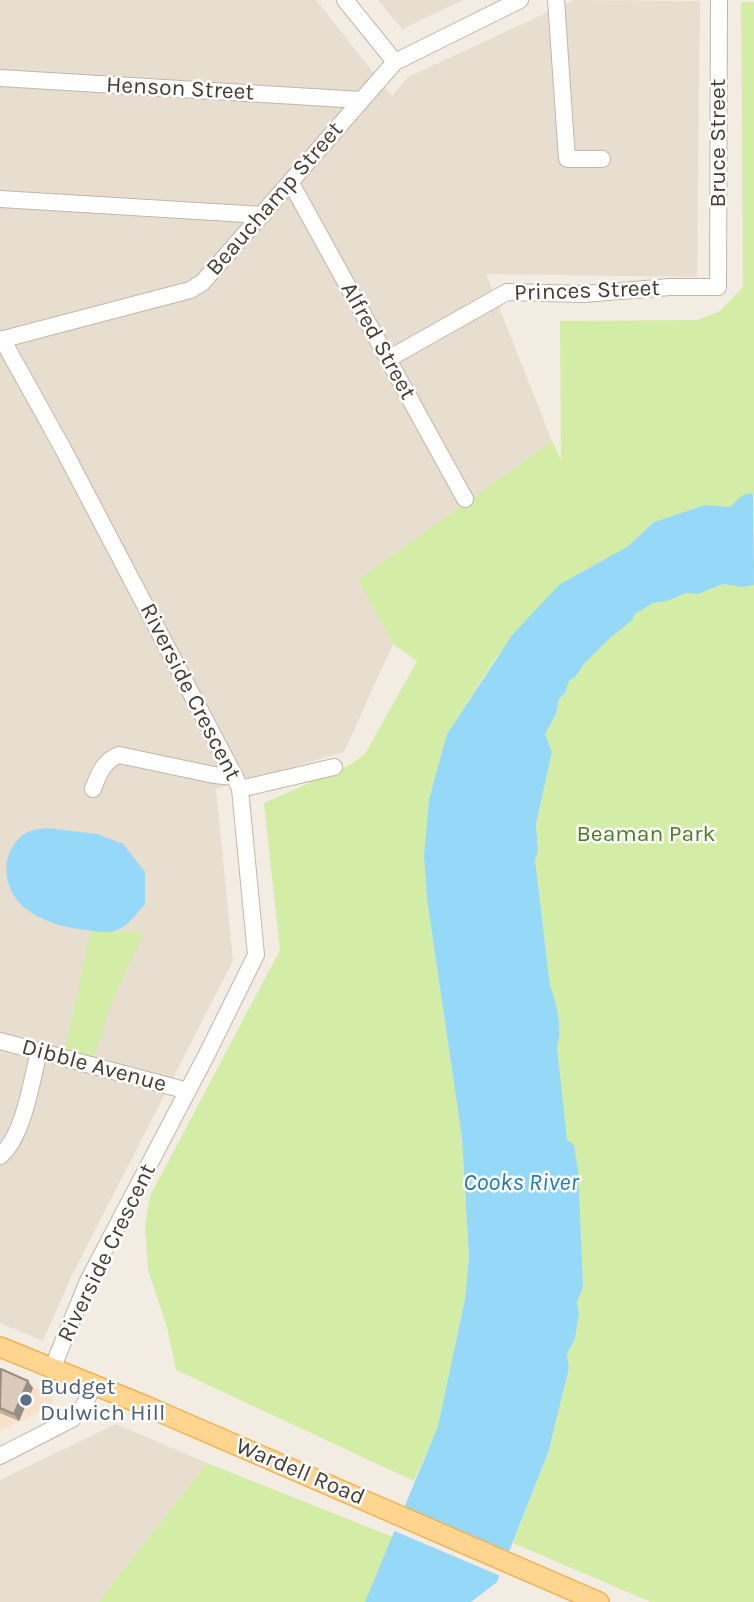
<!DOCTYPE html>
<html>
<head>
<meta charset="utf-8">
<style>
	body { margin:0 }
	canvas { display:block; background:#f3ece2 }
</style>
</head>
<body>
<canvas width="754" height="1602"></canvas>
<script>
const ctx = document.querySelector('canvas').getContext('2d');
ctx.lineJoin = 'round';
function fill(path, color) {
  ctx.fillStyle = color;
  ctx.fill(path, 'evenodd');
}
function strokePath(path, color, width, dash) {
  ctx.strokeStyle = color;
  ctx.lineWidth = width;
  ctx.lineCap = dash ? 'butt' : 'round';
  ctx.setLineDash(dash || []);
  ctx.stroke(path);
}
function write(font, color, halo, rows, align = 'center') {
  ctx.font = font + ' Karla,sans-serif';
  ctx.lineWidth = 5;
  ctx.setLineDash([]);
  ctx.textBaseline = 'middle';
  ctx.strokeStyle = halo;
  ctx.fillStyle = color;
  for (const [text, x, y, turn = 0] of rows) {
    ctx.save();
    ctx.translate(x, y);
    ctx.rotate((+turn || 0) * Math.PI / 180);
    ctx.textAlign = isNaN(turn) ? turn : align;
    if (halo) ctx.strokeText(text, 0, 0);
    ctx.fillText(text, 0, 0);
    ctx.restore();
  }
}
fill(new Path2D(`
	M 0,0 L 316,0 L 392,96 L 408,77 L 574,0 L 700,1 L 697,277 L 486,274 L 552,441 L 359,580 L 393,644 L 344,752 L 216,789 L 233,961 L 71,1277 L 43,1341 L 0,1323 Z
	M 378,0 L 463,0 L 402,29 Z
	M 116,1424 L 207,1463 L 98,1602 L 0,1602 L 0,1480 Z`), '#e8decf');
fill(new Path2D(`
	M 0,1373 L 52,1395 L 53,1405 L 0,1431 Z`), '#f8e1ca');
fill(new Path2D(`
	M 741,2 L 754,2 L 754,494 L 752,493 L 730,507 L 705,505 L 654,522 L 627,547 L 560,584 L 496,658 L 447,734 L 429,799 L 424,856 L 427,899 L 462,1138 L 469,1257 L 465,1299 L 438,1426 L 414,1481 L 176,1370 L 167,1327 L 148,1270 L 145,1226 L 150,1196 L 280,950 L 264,803 L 350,765 L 365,754 L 417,661 L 393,644 L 358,580 L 552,441 L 561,460 L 560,321 L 698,320 L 720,311 L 743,287 Z
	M 723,584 L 743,587 L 754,585 L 754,1602 L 651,1602 L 513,1543 L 548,1453 L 569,1368 L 567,1354 L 575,1339 L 579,1313 L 577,1302 L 583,1287 L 564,1125 L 557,1046 C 563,1029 557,1004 550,987 L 535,859 L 538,853 L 536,824 L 552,752 L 545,734 L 556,714 L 559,699 L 565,693 L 569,681 L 576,676 L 583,665 L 608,640 L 632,620 L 635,614 L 653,603 L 667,601 L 686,593 L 698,594 Z
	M 91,930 L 144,932 L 109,1009 L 91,1065 L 63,1058 Z
	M 207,1463 L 393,1537 L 365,1602 L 98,1602 Z`), '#d3eca6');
fill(new Path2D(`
	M 753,493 L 754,585 L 743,587 L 723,584 L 698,594 L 686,593 L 667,601 L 653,603 L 635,614 L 632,620 L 608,640 L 583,665 L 576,676 L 569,681 L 565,693 L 559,699 L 556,714 L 545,734 L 552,752 L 536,824 L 538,853 L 535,859 L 550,986 C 557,1004 563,1029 557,1047 L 567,1140 L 574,1145 L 578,1170 L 583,1287 L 577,1302 L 579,1313 L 575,1339 L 567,1354 L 569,1368 L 548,1453 L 497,1582 L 471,1602 L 365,1602 L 438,1426 L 465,1299 L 469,1257 L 462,1138 L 427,899 L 424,856 L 429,799 L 447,734 L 513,634 L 560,584 L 627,547 L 654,522 L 705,505 L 730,507 L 743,495 Z
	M 47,828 L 97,834 L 123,844 L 145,872 L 145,904 C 137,913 128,926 117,930 C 107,934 95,931 85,930 C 64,927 42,922 25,908 C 0,888 0,849 26,833 C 33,829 40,829 47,828 Z`), '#96d8f8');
fill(new Path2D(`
	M 402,1506 L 513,1553 L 503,1577 L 392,1530 Z`), '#f3ece2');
const minor = new Path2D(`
	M 345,0 L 395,62
	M 556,0 L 567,159 L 602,159
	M 0,78 L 361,100
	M 291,183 L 465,499
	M 0,199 L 263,215
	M 2,339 L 62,447 L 235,777 L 240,789 L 256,955 L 206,1056 L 88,1281 L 52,1369
	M 0,340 L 190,290 L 202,283 L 395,62 L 520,0
	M 388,359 L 507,292 L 583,294 L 670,287 L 718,287 L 719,0
	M 93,789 C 98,775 104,760 119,755 L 214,775 L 235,777
	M 240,789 L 334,767
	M 0,1041 L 188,1091
	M 0,1156 C 24,1136 31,1082 39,1052
	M 0,1456 L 72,1419 L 84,1406 L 93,1385`);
const major = new Path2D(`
	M 0,1347 L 146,1406 L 599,1602`);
strokePath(minor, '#c2b6a7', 18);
strokePath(major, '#f0b353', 22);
strokePath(minor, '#fff', 16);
strokePath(major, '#ffd58f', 19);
fill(new Path2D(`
	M 0,1371 L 33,1388 L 19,1421 L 0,1413 Z`), '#bbae9f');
fill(new Path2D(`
	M 28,1381 L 33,1388 L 19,1421 L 14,1414 Z`), '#988d82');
const building = new Path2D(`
	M 1,1369 L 28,1381 L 14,1414 L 0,1408 Z`);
fill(building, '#d9cab9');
strokePath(building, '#988d82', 2);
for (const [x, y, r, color] of [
	[26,1400,7,"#5c6f8a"]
]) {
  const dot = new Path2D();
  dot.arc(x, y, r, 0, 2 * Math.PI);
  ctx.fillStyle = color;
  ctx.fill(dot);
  strokePath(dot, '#fff', 2.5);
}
write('23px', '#453c32', '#fff', [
	["Henson Street",180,89,3],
	["Bruce Street",718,143,-90],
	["Beauchamp Street",275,199,-49],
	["Princes Street",587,291,-2],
	["Alfred Street",378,341,61],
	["Riverside Crescent",190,692,63],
	["Dibble Avenue",94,1066,15],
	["Riverside Crescent",107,1253,-64],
	["Wardell Road",300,1472,23]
]);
write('23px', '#4b7c20', '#fff', [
	["Beaman Park",646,834]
]);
write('23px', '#4e5e75', '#fff', [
	["Budget",40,1387],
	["Dulwich Hill",40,1413]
], 'left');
write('italic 24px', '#1f7baa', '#fff', [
	["Cooks River",521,1183]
]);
</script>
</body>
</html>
